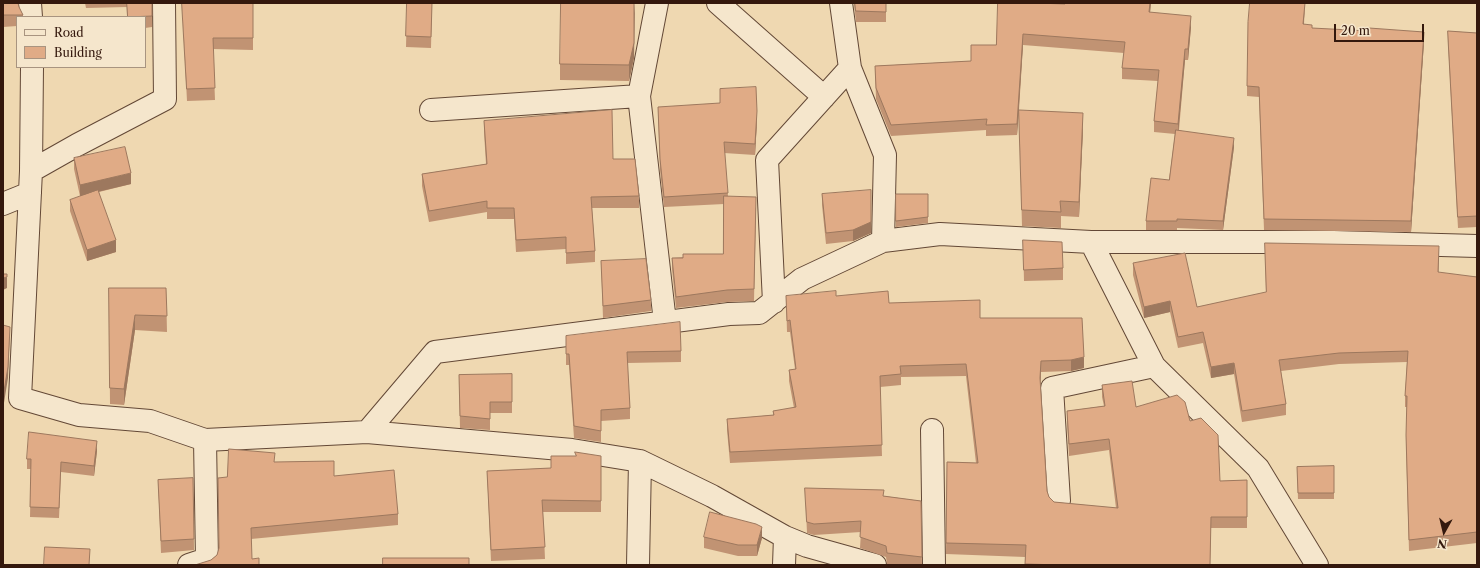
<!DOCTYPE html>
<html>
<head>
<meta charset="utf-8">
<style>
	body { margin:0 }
	#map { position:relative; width:1480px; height:568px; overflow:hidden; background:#efd8b1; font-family:"Libre Caslon Text",serif }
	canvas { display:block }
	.frame { position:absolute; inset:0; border:4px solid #34180d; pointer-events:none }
	.legend { position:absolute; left:16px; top:16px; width:130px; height:52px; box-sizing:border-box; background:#f5e6cc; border:1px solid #a89480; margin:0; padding:5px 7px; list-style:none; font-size:12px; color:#34180d }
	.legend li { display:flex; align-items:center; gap:8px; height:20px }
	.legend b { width:20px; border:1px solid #a89480 }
	.north { position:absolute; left:1424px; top:512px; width:40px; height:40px; -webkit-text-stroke:3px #f5e6cc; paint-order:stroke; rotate:188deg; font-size:11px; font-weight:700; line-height:16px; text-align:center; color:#34180d }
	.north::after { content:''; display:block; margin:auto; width:14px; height:18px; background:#34180d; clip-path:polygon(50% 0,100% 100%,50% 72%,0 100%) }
	.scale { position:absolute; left:1334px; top:24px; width:90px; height:18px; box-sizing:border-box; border:2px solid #34180d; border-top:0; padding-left:5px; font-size:12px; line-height:14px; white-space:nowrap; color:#34180d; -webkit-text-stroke:3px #f5e6cc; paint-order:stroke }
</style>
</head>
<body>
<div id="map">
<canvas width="1480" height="568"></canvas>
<div class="frame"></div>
<ul class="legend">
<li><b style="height:5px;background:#f5e6cc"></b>Road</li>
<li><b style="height:11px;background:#e0ab86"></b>Building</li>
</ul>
<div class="north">N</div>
<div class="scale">20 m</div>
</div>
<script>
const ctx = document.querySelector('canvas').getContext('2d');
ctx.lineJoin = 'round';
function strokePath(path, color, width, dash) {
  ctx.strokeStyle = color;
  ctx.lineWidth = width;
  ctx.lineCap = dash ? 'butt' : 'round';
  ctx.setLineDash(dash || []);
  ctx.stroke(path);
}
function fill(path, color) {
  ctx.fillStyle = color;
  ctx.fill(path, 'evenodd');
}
const street = new Path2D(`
	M 30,3 L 31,17
	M 164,3 L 165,99 L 77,145 L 31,171 L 20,398 L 79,415 L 150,421 L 205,440 L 367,432 L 572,450 L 640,461 L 712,496 L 785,537 L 807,546 L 875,565
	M 657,3 L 639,96 L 665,322
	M 718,3 L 824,97
	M 841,3 L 850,68 L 885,155 L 883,241
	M 431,110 L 639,96
	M 31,171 L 32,67
	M 3,204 L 30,193
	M 1091,242 L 1154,366 L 1258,468 L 1317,565
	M 774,302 L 767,160 L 850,68
	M 932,430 L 934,565
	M 367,432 L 435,352 L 729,314 L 759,313 L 802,279 L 883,241 L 940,234 L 1091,242 L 1333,242 L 1477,246
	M 1059,501 L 1052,388 L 1154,366
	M 189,565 L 207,559 L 205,440
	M 638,565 L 640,461
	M 784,565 L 785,537`);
strokePath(street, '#634836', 24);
strokePath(street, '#f5e6cc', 22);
fill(new Path2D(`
	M 3,3 L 19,7 L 23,15 L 23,17 L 17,17 L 17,26 L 3,27 Z
	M 85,3 L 152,3 L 152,27 L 145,28 L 145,17 L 127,17 L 127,7 L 86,8 Z
	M 182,3 L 253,3 L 253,50 L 213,49 L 215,100 L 187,101 Z
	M 407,3 L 432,3 L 431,48 L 406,47 Z
	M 854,3 L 886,3 L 886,22 L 856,22 Z
	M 1065,3 L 1151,3 L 1150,12 L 1191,27 L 1188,60 L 1185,60 L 1179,130 L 1234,147 L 1223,230 L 1177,228 L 1177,230 L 1146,230 L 1146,221 L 1169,180 L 1175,134 L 1154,132 L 1154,121 L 1158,81 L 1122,79 L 1122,68 L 1124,53 L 1023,45 L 1019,110 L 1083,129 L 1079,217 L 1061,216 L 1061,228 L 1022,226 L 1019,111 L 1017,135 L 986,136 L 986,130 L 891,136 L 876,99 L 875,66 L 971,61 L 1065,4 Z
	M 1305,3 L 1304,24 L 1312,28 L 1424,42 L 1411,232 L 1264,230 L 1259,97 L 1247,96 L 1247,86 Z
	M 1448,31 L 1477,33 L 1477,227 L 1458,228 L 1448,42 Z
	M 634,58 L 629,81 L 560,80 L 560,64 Z
	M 658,107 L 757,121 L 755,155 L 724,153 L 728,196 L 756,208 L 754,301 L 727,302 L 676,308 L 672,269 L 672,258 L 723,254 L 724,204 L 664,207 L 660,170 Z
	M 484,121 L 613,159 L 639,196 L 639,208 L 592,208 L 595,251 L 595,262 L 566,264 L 566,249 L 516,252 L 514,219 L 487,219 L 487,212 L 429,222 L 422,186 L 422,174 L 486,164 L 484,132 Z
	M 74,158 L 131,184 L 99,192 L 116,252 L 87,261 L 70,211 L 70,200 L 85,195 L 80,196 L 74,169 Z
	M 822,194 L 871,233 L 853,241 L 826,244 L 822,205 Z
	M 896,194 L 928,194 L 928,223 L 896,227 Z
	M 1023,240 L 1063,268 L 1063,280 L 1024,281 Z
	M 1265,243 L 1439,257 L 1438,273 L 1477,277 L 1477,543 L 1409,551 L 1406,446 L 1407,407 L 1405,407 L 1405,396 L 1407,362 L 1339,364 L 1281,371 L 1286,404 L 1286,415 L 1242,422 L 1234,374 L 1211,378 L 1203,343 L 1178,348 L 1170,312 L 1144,318 L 1133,275 L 1133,263 L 1197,307 L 1266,293 Z
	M 601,261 L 651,300 L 651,311 L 603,318 Z
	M 109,288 L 166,288 L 167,332 L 135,330 L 124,405 L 110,404 Z
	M 786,296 L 836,296 L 889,303 L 980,318 L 1082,318 L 1084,368 L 1071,371 L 1041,372 L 1040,384 L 1047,491 L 1049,497 L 1054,502 L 1116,508 L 1109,450 L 1069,456 L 1067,422 L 1067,411 L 1104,406 L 1102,397 L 1102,385 L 1136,407 L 1190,421 L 1220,481 L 1247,480 L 1247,528 L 1211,528 L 1210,565 L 1025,565 L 1025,557 L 946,554 L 947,462 L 976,463 L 966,376 L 901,377 L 901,385 L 880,387 L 882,456 L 730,463 L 727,430 L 727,419 L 773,415 L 773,411 L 794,408 L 789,381 L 789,370 L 795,369 L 790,332 L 787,332 Z
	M 566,336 L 681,351 L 681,362 L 627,363 L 630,408 L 630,419 L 601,421 L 601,442 L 574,438 L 569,365 L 566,365 Z
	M 512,374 L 512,413 L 490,413 L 490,430 L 460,428 L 459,375 Z
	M 97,451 L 94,476 L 61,472 L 59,518 L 30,517 L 31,469 L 27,469 L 27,459 Z
	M 575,456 L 601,456 L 601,512 L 543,512 L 545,559 L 491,561 L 487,471 L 551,468 Z
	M 275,462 L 334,476 L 398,514 L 398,525 L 251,539 L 211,560 L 217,555 L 219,549 L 227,477 Z
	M 1334,466 L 1334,499 L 1298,499 L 1297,467 Z
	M 193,478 L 194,550 L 161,553 L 158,480 Z
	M 805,488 L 884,496 L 921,501 L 922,565 L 899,565 L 887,564 L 886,557 L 860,548 L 861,532 L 814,535 L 807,533 Z
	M 704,537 L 762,538 L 757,556 L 738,556 L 704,548 Z`), '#c19373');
fill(new Path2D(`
	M 635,3 L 634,58 L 629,81 L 629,65 Z
	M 1150,3 L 1151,3 L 1149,23 L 1149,12 Z
	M 1305,3 L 1303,34 L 1303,24 Z
	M 1191,16 L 1191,27 L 1188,60 L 1188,49 Z
	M 1424,32 L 1424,42 L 1411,232 L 1411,221 Z
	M 1023,34 L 1023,45 L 1017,135 L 1017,124 Z
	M 1185,49 L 1185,60 L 1178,134 L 1178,124 Z
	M 757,111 L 757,121 L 755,155 L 755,144 Z
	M 1083,113 L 1083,129 L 1079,217 L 1079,202 Z
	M 1234,138 L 1234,147 L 1223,230 L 1223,221 Z
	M 131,173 L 131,184 L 80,196 L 80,185 Z
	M 871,190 L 871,233 L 853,241 L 853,230 Z
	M 116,240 L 116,252 L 87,261 L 87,250 Z
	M 1439,246 L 1439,257 L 1438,284 L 1438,272 Z
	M 7,277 L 7,288 L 3,290 L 3,278 Z
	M 1170,301 L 1170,312 L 1144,318 L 1144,307 Z
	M 135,315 L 135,330 L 124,405 L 124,389 Z
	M 10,327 L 8,378 L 3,409 L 3,397 Z
	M 1084,357 L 1084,368 L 1071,371 L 1071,360 Z
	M 1041,361 L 1041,372 L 1040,389 L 1040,378 Z
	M 1234,363 L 1234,374 L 1211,378 L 1211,367 Z
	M 97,441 L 97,451 L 94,476 L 94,466 Z
	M 762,527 L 762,538 L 757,556 L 757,545 Z`), '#9d785e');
const building = new Path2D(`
	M 3,3 L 18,3 L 19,7 L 23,15 L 3,15 Z
	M 127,3 L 152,3 L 152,16 L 128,17 Z
	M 182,3 L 253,3 L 253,38 L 213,38 L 215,88 L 187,89 Z
	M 407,3 L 432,3 L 431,37 L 406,36 Z
	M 561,3 L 634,3 L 634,43 L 629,65 L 560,64 Z
	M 855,3 L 886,3 L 886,12 L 856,11 Z
	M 998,3 L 1036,3 L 1065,4 L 1065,3 L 1150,3 L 1149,12 L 1191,16 L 1188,49 L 1185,49 L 1178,124 L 1154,121 L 1159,70 L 1122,68 L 1125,42 L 1023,34 L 1017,124 L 986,125 L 987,119 L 891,125 L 876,88 L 875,66 L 971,61 L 971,45 L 996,45 Z
	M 1250,3 L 1305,3 L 1303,24 L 1312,25 L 1312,28 L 1369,31 L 1369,28 L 1424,32 L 1411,221 L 1264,219 L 1259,87 L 1247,86 L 1248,22 Z
	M 1448,31 L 1477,33 L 1477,216 L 1458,217 Z
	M 756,87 L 757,111 L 755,144 L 724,142 L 728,193 L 664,197 L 660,159 L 658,107 L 720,103 L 720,89 Z
	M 612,110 L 613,159 L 635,159 L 639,196 L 591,197 L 595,251 L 566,253 L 566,237 L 516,240 L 514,208 L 487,208 L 487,201 L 429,211 L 422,174 L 487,164 L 484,121 Z
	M 1019,110 L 1083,113 L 1079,202 L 1060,201 L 1061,212 L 1022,210 Z
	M 1176,130 L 1234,138 L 1223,221 L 1177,219 L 1177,221 L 1146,221 L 1151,178 L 1169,180 Z
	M 125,147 L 131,173 L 80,185 L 74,158 Z
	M 98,190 L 116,240 L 87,250 L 70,200 Z
	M 871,190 L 871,222 L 853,230 L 826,233 L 822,194 Z
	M 896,194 L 928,194 L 928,217 L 896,221 Z
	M 724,196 L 756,197 L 754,289 L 727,290 L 676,297 L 672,258 L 683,258 L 683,254 L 723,254 Z
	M 1023,240 L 1062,242 L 1063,268 L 1024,270 Z
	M 1265,243 L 1439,246 L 1438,272 L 1477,277 L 1477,532 L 1409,540 L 1406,435 L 1407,396 L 1405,396 L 1408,351 L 1339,353 L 1279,360 L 1286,404 L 1242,411 L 1234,363 L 1211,367 L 1203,332 L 1178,337 L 1170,301 L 1144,307 L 1133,263 L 1185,253 L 1197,307 L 1266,292 Z
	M 646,259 L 651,300 L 603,306 L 601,261 Z
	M 3,274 L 7,274 L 7,277 L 3,278 Z
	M 109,288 L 166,288 L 167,316 L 135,315 L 124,389 L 110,388 Z
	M 836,291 L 836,296 L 888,291 L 889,303 L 980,300 L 980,318 L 1082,318 L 1084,357 L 1071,360 L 1041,361 L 1040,378 L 1047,491 L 1049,497 L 1054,502 L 1118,508 L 1109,439 L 1069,444 L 1067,411 L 1105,406 L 1102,385 L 1132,381 L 1136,407 L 1177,395 L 1185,402 L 1190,421 L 1201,418 L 1218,435 L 1220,481 L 1247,480 L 1247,517 L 1211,517 L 1210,565 L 1061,565 L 1025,564 L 1026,545 L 946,543 L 947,462 L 978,463 L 966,364 L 900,366 L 901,374 L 880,376 L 882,445 L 730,452 L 727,419 L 774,415 L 773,411 L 796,407 L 789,370 L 796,369 L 790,320 L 787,321 L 786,296 Z
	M 680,322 L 681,351 L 627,352 L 630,408 L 601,410 L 601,431 L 574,426 L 569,354 L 566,354 L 566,336 Z
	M 3,325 L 10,327 L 8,367 L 3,397 Z
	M 512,374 L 512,402 L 490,402 L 490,419 L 460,416 L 459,375 Z
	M 29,432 L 97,441 L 94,466 L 61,462 L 59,508 L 30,507 L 31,459 L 27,459 Z
	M 229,449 L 275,453 L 274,462 L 334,461 L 334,476 L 394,470 L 398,514 L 251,528 L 252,559 L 259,558 L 259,565 L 195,565 L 211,560 L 217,555 L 219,548 L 218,478 L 227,477 Z
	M 575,452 L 601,456 L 601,501 L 542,500 L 545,547 L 491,550 L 487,471 L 551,468 L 551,456 L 576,456 Z
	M 1334,466 L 1334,493 L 1298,493 L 1297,467 Z
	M 193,478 L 194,539 L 161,541 L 158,480 Z
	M 805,488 L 884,490 L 883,496 L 921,501 L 922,557 L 887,553 L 886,546 L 860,537 L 861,521 L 814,524 L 807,522 Z
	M 710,512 L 756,524 L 762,527 L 757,545 L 738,545 L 704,537 Z
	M 45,547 L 90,549 L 89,565 L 44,565 Z
	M 383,558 L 469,558 L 469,565 L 383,565 Z`);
fill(building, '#e0ab86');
strokePath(building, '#9d785e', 1);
</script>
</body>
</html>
